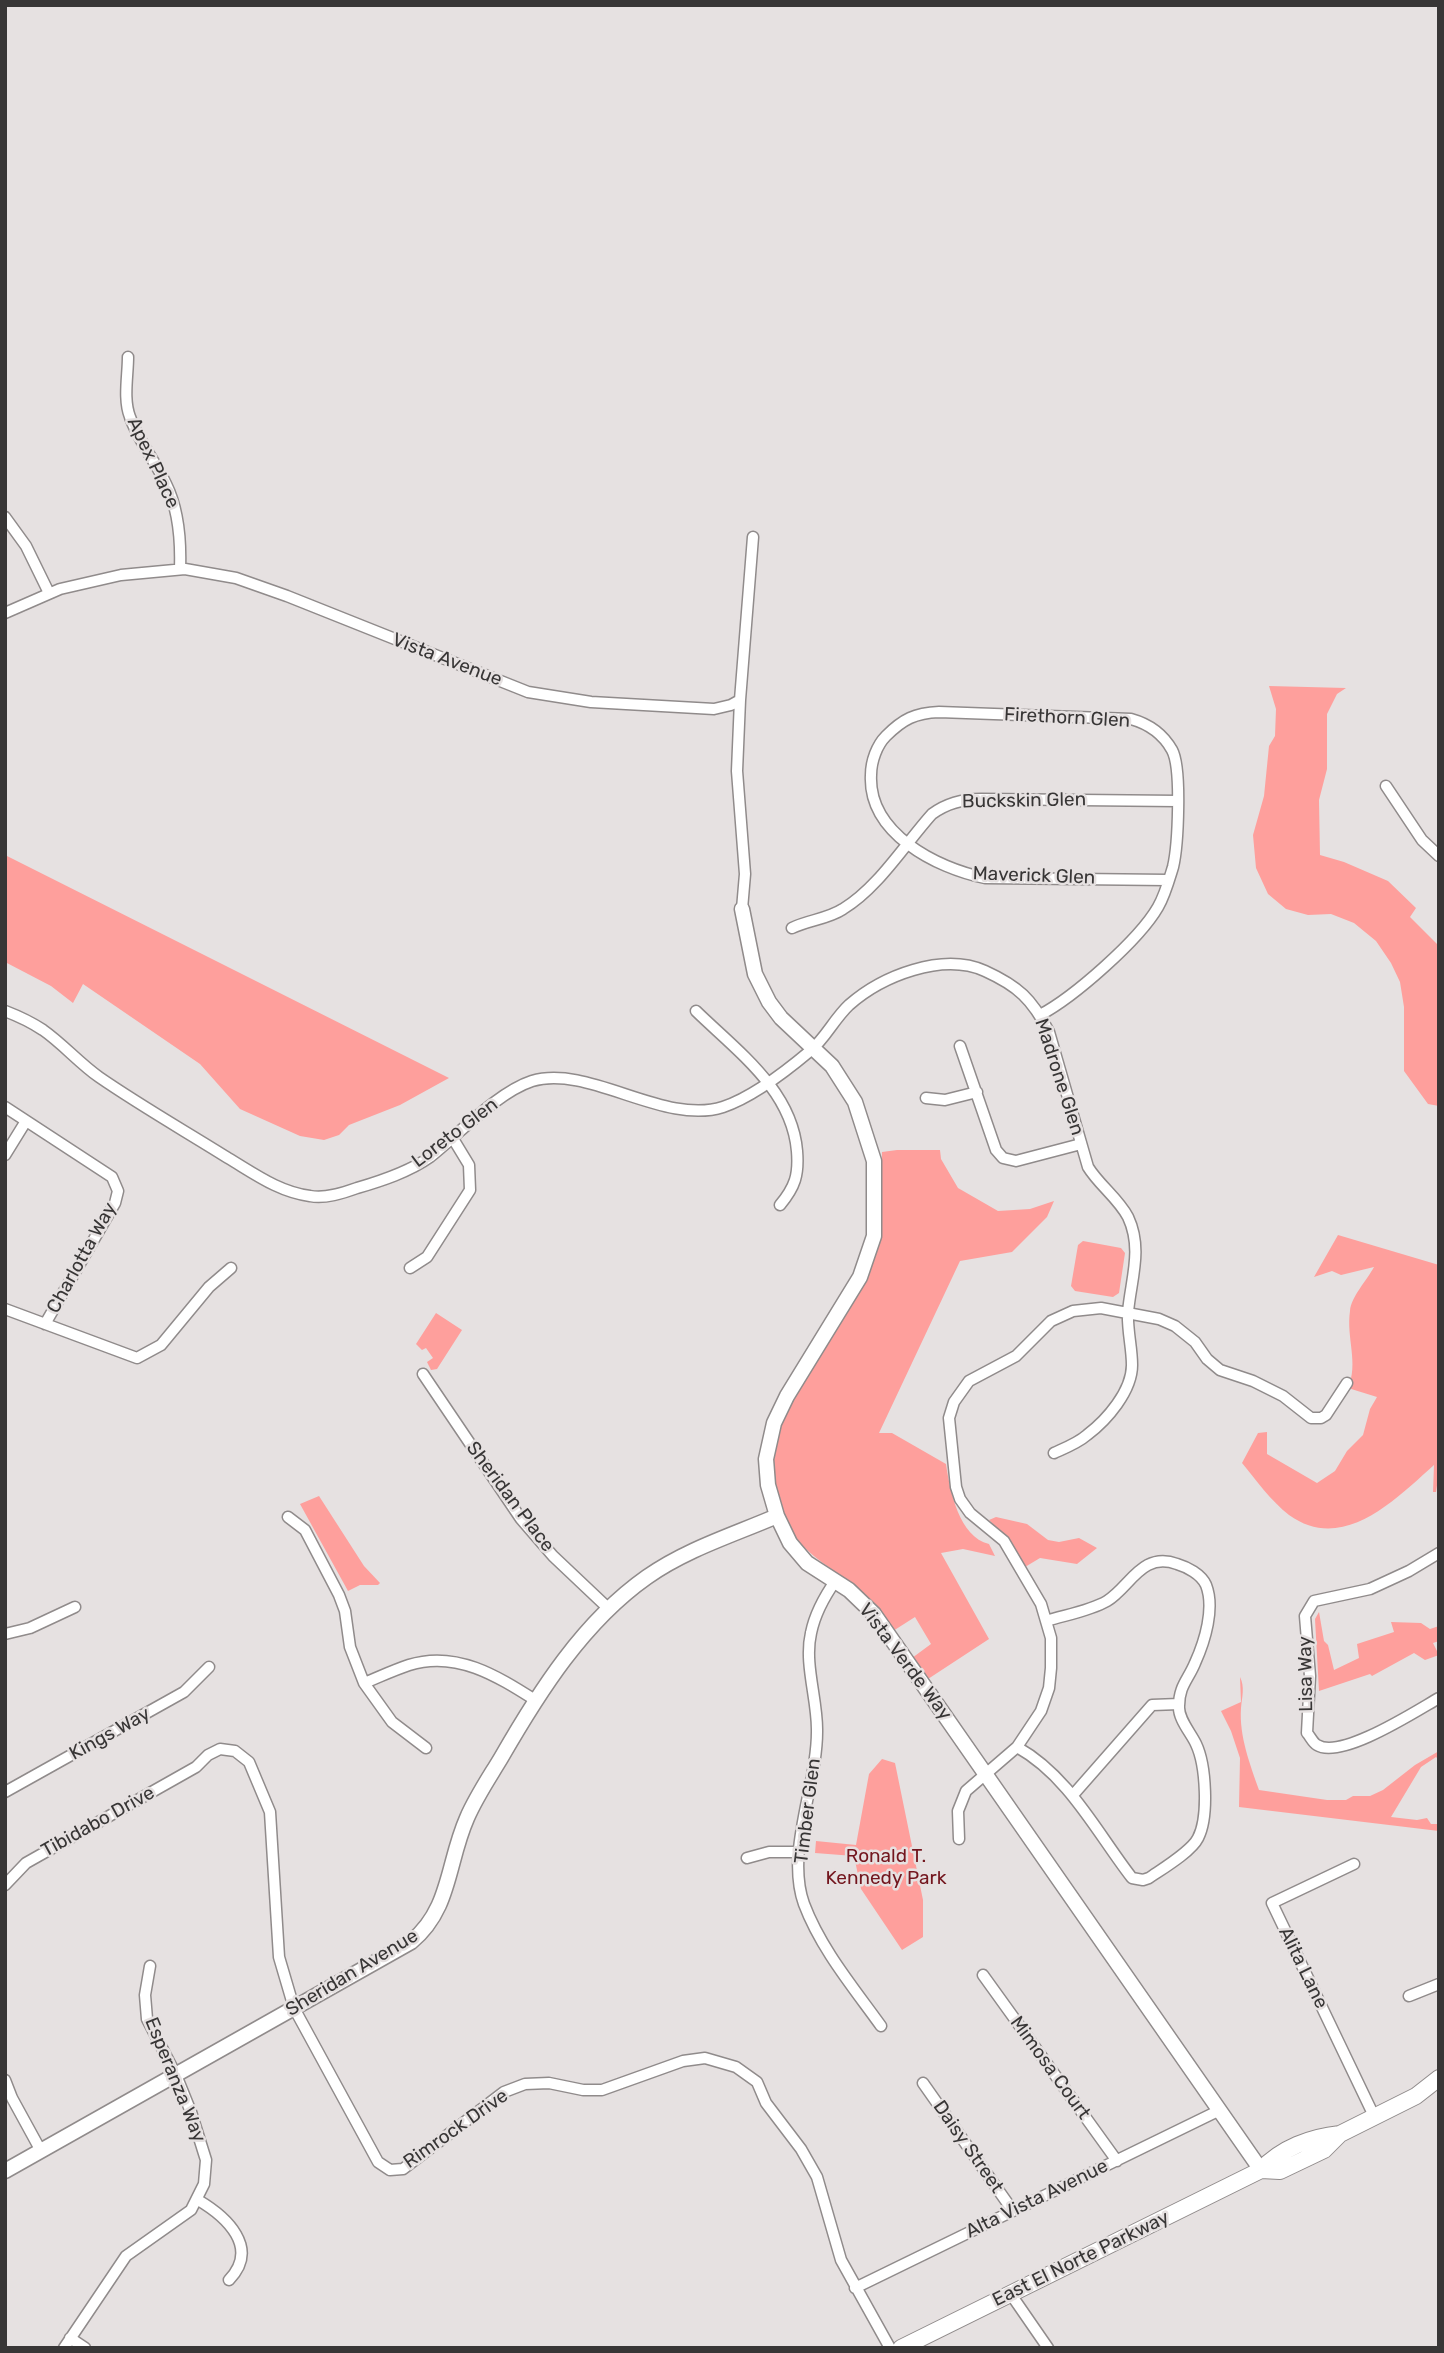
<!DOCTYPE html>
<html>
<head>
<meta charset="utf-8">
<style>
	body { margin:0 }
	#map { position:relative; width:1444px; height:2353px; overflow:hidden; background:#e6e1e1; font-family:Rubik,sans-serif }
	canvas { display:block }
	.frame { position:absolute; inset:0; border:7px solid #383636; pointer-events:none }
</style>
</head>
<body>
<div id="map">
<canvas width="1444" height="2353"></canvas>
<div class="frame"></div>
</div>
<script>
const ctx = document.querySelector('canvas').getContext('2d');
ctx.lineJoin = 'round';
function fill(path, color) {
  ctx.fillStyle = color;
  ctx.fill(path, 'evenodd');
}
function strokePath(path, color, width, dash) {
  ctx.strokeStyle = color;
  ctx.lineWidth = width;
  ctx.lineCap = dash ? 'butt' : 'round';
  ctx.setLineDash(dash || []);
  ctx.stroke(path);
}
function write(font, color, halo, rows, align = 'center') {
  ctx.font = font + ' Rubik,sans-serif';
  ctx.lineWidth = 5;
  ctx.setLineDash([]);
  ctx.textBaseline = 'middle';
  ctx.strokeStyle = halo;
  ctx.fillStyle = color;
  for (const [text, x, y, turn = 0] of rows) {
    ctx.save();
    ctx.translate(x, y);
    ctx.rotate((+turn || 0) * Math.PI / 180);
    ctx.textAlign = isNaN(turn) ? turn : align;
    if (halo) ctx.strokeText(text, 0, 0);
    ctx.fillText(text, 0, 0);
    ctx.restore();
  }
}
fill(new Path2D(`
	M 1269,686 L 1346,688 L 1337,694 L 1327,714 L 1327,769 L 1319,800 L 1320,855 L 1344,862 L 1388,881 L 1416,908 L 1410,917 L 1439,946 L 1439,1106 L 1428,1104 L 1404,1071 L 1404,1007 L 1400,982 L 1391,963 L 1376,941 L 1354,923 L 1331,914 L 1308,915 L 1286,909 L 1268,894 L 1256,868 L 1253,835 L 1264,796 L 1269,746 L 1275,736 L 1276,709 Z
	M 5,855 L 449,1078 L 400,1105 L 349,1125 L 339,1135 L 324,1140 L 300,1136 L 240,1109 L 200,1064 L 83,984 L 73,1003 L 51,986 L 5,962 Z
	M 897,1150 L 940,1150 L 941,1159 L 958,1188 L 998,1211 L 1030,1209 L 1054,1201 L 1047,1217 L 1012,1252 L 960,1261 L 879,1433 L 892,1433 L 946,1464 C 950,1491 959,1537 989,1544 L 995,1556 L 963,1549 L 941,1553 L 989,1639 L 928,1679 L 912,1658 L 931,1644 L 915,1617 L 893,1631 C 884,1616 874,1602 860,1590 C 837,1570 808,1558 791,1531 C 776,1507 765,1456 776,1429 C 782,1413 793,1397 802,1382 C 828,1342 858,1303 874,1258 C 885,1225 881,1186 882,1152 Z
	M 1338,1235 L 1439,1265 L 1439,1472 L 1436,1492 L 1433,1492 L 1434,1465 C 1396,1499 1343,1554 1289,1515 C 1271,1501 1256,1480 1242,1463 L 1258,1433 L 1267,1432 L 1267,1454 L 1317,1483 L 1335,1471 L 1347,1451 L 1363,1435 L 1370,1409 L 1377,1397 L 1348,1388 C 1359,1363 1346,1338 1350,1311 C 1351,1297 1367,1280 1374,1267 L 1341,1275 L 1332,1271 L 1314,1277 Z
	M 1083,1241 L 1121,1248 L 1125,1253 L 1119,1293 L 1113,1297 L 1075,1291 L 1071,1286 L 1078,1245 Z
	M 436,1313 L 462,1330 L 437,1369 L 431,1370 L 427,1362 L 433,1358 L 426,1348 L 422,1350 L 416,1344 Z
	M 319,1496 L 364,1566 L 380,1583 L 378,1585 L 360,1585 L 348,1591 L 300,1504 Z
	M 996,1517 L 1027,1524 L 1048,1540 L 1059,1542 L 1079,1538 L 1097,1548 L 1077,1564 L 1040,1558 L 1025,1567 L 1008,1539 L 989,1520 Z
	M 1319,1612 L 1324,1641 L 1328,1645 L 1334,1670 L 1359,1658 L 1357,1644 L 1394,1632 L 1391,1622 L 1421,1623 L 1430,1629 L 1439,1626 L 1439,1641 L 1433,1643 L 1439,1655 L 1425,1660 L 1414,1653 L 1372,1676 L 1370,1674 L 1319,1691 L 1315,1619 Z
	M 1240,1677 C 1245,1687 1242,1697 1241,1708 C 1239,1736 1250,1764 1259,1790 L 1327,1800 L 1346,1800 L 1353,1796 L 1370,1796 L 1383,1790 L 1415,1765 L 1439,1751 L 1439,1760 L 1436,1757 L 1421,1767 L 1391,1817 L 1417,1820 L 1427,1818 L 1431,1824 L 1439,1824 L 1439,1831 L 1239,1807 L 1240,1758 L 1231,1731 L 1221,1711 L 1241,1702 Z
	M 882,1759 L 895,1763 L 923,1900 L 923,1937 L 902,1950 L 861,1889 L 854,1856 L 815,1853 L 816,1841 L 856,1845 L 869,1774 Z`), '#fe9f9c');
const street = new Path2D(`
	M 128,357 C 128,376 123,399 130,417 C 138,440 155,461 166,484 C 179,510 181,541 180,569
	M 5,517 L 26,546 L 49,593
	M 5,613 L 60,589 L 121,575 L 185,569 L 236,578 L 287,596 L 528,692 L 591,702 L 714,709 L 731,705 L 740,700 L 753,537
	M 740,700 L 737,771 L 745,874 L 742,909
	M 1386,786 L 1422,840 L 1439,856
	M 792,928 C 808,920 828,919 843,909 C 878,888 905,844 932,814 C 947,803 962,799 981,799 L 1178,801
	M 5,1011 C 18,1016 31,1022 43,1030 C 63,1044 79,1063 99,1077 C 141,1106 185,1131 228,1158 C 255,1174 279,1192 310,1196 C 325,1199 343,1193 357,1188 C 381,1181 409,1172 430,1157 C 459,1134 498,1092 532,1081 C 589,1064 664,1126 723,1107 C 753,1097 785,1072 810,1051 C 825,1039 834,1019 849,1005 C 882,976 942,952 985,971 C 1018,986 1032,999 1049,1032 L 1088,1167 C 1099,1185 1118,1198 1128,1217 C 1143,1249 1131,1279 1128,1312 C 1127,1330 1132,1347 1132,1365 C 1132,1391 1107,1420 1087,1435 C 1078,1443 1065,1448 1054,1453
	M 696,1011 C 737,1051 792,1090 797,1151 C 799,1175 795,1187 780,1205
	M 1040,1015 C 1074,997 1139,940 1158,907 C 1165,895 1169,880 1173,867 C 1178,846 1182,768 1172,750 C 1163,734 1149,724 1131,719 L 939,712 C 915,713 903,719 886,736 C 877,745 871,761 871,775 C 868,833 936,868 985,878 L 1168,880
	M 960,1046 L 996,1150 L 1003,1158 L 1016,1161 L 1081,1144
	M 926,1098 L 945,1100 L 977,1092
	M 5,1107 L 112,1177 L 118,1191 L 115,1203 L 45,1324
	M 5,1155 L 26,1121
	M 410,1268 L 427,1257 L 470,1190 L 469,1165 L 452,1137
	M 5,1309 L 137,1358 L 161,1345 L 209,1287 L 231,1268
	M 423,1374 L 521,1519 L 553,1556 L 609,1609
	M 288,1517 L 305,1530 L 339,1595 L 345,1611 L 350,1647 L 364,1683 L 392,1722 L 426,1748
	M 1439,1553 L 1409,1571 L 1370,1589 L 1314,1601 L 1305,1616 L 1310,1676 L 1307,1733 C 1310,1736 1313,1743 1317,1745 C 1341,1760 1416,1711 1439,1698
	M 836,1580 C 824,1597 815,1613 811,1633 C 804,1663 817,1698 817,1729 C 818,1784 785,1851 804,1904 C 821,1949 853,1987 881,2026
	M 5,1634 L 30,1628 L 75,1607
	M 364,1683 C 379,1677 394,1670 409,1665 C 456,1650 497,1676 535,1700
	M 1017,1747 C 1069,1776 1097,1833 1132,1878 L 1143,1880 L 1149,1878 C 1162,1869 1191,1852 1198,1838 C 1209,1817 1206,1765 1196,1744 C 1191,1733 1178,1719 1179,1706 C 1179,1686 1188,1680 1195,1663 C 1205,1641 1215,1608 1206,1585 C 1201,1574 1187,1567 1177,1564 C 1142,1551 1130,1587 1107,1601 C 1090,1611 1065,1615 1046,1621
	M 5,1792 L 184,1692 L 209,1667
	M 1073,1795 L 1152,1705 L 1179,1704
	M 959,1839 L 958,1811 L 966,1791 L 1017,1747 L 1041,1711 L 1049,1688 L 1051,1668 L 1051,1638 L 1041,1604 L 1004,1541 L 970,1513 L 960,1499 L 956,1487 L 949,1418 L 954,1402 L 969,1381 L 1016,1356 L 1051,1321 L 1073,1311 L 1101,1308 L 1159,1319 L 1175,1326 L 1195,1342 L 1207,1359 L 1220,1370 L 1253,1381 L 1283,1396 L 1311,1418 L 1321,1418 L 1326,1415 L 1347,1383
	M 747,1858 L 769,1852 L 799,1852
	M 1354,1864 L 1272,1903 L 1374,2116
	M 5,1885 L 26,1863 L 196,1767 L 208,1755 L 220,1749 L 235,1751 L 249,1762 L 270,1812 L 279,1957 L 294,2008 L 378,2162 L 390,2170 L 403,2169 L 504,2092 L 525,2084 L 549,2083 L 583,2090 L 602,2090 L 683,2061 L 705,2058 L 736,2067 L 757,2082 L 766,2103 L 801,2149 L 817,2177 L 841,2260 L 890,2348
	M 983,1975 L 1117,2161
	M 1409,1996 L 1439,1984
	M 5,2080 L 12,2098 L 41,2151
	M 923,2083 L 1013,2211
	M 198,2200 C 227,2217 260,2248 229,2280
	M 855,2288 L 1220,2110
	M 1010,2293 L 1048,2348
	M 70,2338 L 85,2348
	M 64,2348 L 126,2256 L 191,2210 L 204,2184 L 206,2160 L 191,2112 L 176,2075 L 147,2019 L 145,1995 L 150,1966`);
const secondary = new Path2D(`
	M 742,909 L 755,974 L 769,1002 L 781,1018 L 832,1066 L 855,1102 L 874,1161 L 874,1236 L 860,1277 L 787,1396 L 774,1423 L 766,1459 L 768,1485 L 777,1516 L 790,1543 L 807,1563 L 849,1590 L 874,1614 L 1261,2170
	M 5,2171 L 411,1942 C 451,1909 447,1863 467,1818 C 476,1797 489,1778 501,1758 C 539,1692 583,1622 647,1577 C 687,1549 733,1535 777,1516`);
const primary = new Path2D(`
	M 1261,2170 L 1280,2171 L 1324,2150 L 1340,2134 L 1416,2096 L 1439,2078
	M 901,2348 L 1261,2170 C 1281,2148 1311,2137 1340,2134`);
strokePath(street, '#908b8b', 13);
strokePath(secondary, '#908b8b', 17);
strokePath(primary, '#908b8b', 18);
strokePath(street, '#fff', 10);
strokePath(secondary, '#fff', 14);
strokePath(primary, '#fff', 16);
write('19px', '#383636', '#e6e1e1', [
	["Apex Place",153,463,65],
	["Vista Avenue",447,660,21],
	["Firethorn Glen",1067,718,3],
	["Buckskin Glen",1024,801,-1],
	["Maverick Glen",1034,876,2],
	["Madrone Glen",1059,1077,72],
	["Loreto Glen",455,1133,-37],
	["Charlotta Way",82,1258,-61],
	["Sheridan Place",510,1497,53],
	["Vista Verde Way",905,1662,53],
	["Lisa Way",1306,1674,-91],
	["Kings Way",110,1734,-29],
	["Timber Glen",808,1811,-83],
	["Tibidabo Drive",98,1822,-29],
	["Alita Lane",1303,1968,64],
	["Sheridan Avenue",352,1973,-31],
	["Mimosa Court",1050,2068,54],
	["Esperanza Way",175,2080,68],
	["Rimrock Drive",456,2129,-35],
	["Daisy Street",968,2147,55],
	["Alta Vista Avenue",1037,2199,-26],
	["East El Norte Parkway",1081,2259,-26]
]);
write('19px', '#73161e', '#e6e1e1', [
	["Ronald T.",886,1857],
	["Kennedy Park",886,1879]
]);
</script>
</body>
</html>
